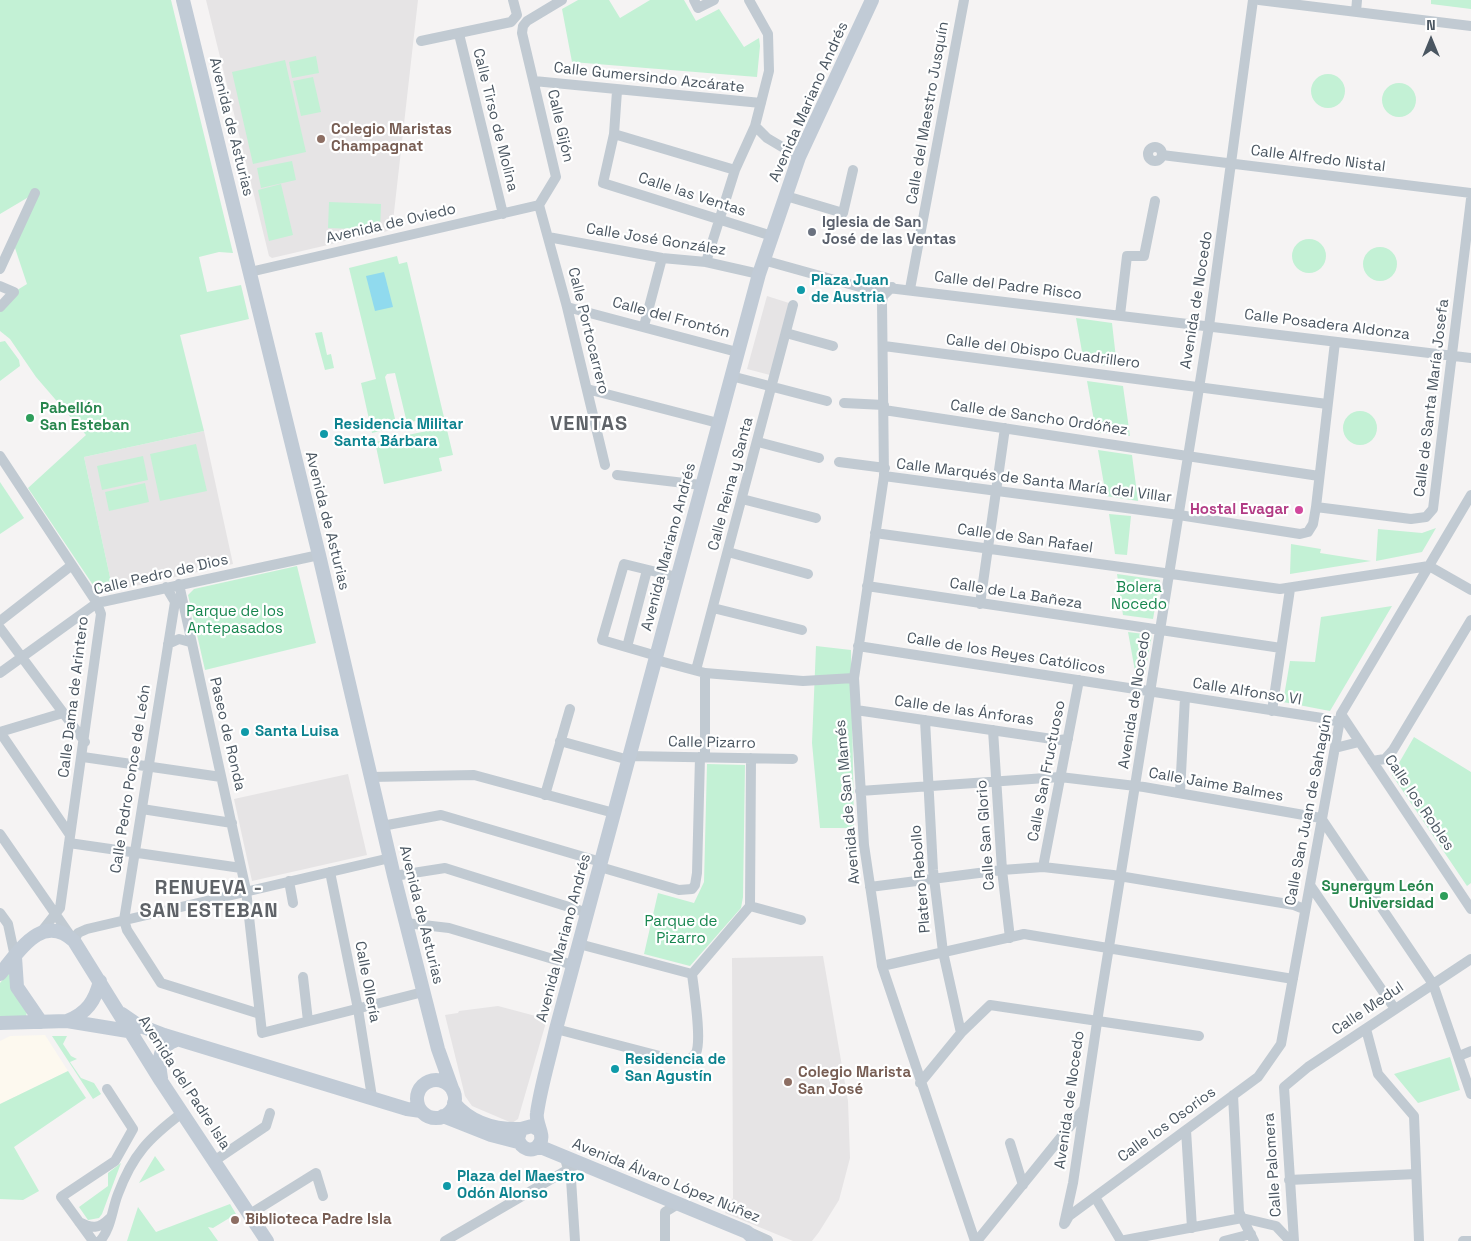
<!DOCTYPE html>
<html>
<head>
<meta charset="utf-8">
<style>
	body { margin:0 }
	#map { position:relative; width:1471px; height:1241px; overflow:hidden; background:#f5f3f3; font-family:"Space Grotesk",sans-serif }
	canvas { display:block }
	.north { position:absolute; left:1406px; top:15px; width:50px; height:50px; -webkit-text-stroke:4px #fff; paint-order:stroke; rotate:0deg; font-size:14px; font-weight:700; line-height:20px; text-align:center; color:#4a5661 }
	.north::after { content:''; display:block; margin:auto; width:18px; height:22px; background:#4a5661; clip-path:polygon(50% 0,100% 100%,50% 72%,0 100%) }
</style>
</head>
<body>
<div id="map">
<canvas width="1471" height="1241"></canvas>
<div class="north">N</div>
</div>
<script>
const ctx = document.querySelector('canvas').getContext('2d');
ctx.lineJoin = 'round';
function fill(path, color) {
  ctx.fillStyle = color;
  ctx.fill(path, 'evenodd');
}
function strokePath(path, color, width, dash) {
  ctx.strokeStyle = color;
  ctx.lineWidth = width;
  ctx.lineCap = dash ? 'butt' : 'round';
  ctx.setLineDash(dash || []);
  ctx.stroke(path);
}
function write(font, color, halo, rows, align = 'center') {
  ctx.font = font + ' "Space Grotesk",sans-serif';
  ctx.lineWidth = 4.5;
  ctx.setLineDash([]);
  ctx.textBaseline = 'middle';
  ctx.strokeStyle = halo;
  ctx.fillStyle = color;
  for (const [text, x, y, turn = 0] of rows) {
    ctx.save();
    ctx.translate(x, y);
    ctx.rotate((+turn || 0) * Math.PI / 180);
    ctx.textAlign = isNaN(turn) ? turn : align;
    if (halo) ctx.strokeText(text, 0, 0);
    ctx.fillText(text, 0, 0);
    ctx.restore();
  }
}
fill(new Path2D(`
	M 45,1035 L 68,1071 L 0,1104 L 0,1041 L 10,1036 Z`), '#fdf9ef');
fill(new Path2D(`
	M 206,0 L 418,0 L 392,230 L 272,258 L 269,256 Z
	M 767,296 L 789,303 L 770,375 L 747,369 Z
	M 204,431 L 233,564 L 113,591 L 84,457 Z
	M 348,774 L 367,855 L 252,881 L 234,799 Z
	M 823,956 L 848,1101 L 850,1158 L 839,1200 L 819,1232 L 812,1241 L 793,1241 L 725,1213 L 733,1198 L 732,958 Z
	M 498,1006 L 547,1019 L 518,1119 L 512,1123 L 472,1106 L 465,1096 L 445,1015 L 458,1013 L 459,1011 Z`), '#e6e4e5');
fill(new Path2D(`
	M 0,0 L 171,0 L 233,253 L 219,252 L 199,257 L 207,292 L 241,285 L 249,319 L 180,335 L 204,431 L 84,457 L 113,591 L 109,594 L 95,588 L 28,488 L 86,435 L 36,377 L 10,339 L 0,331 L 0,307 L 14,292 L 27,284 L 13,242 L 32,195 L 0,214 Z
	M 578,0 L 609,0 L 620,18 L 650,0 L 684,0 L 696,21 L 719,9 L 744,47 L 759,38 L 760,46 L 757,77 L 572,62 L 562,9 Z
	M 1431,0 L 1471,0 L 1471,9 L 1431,4 Z
	M 316,56 L 319,73 L 292,78 L 289,62 Z
	M 285,60 L 306,152 L 253,164 L 232,72 Z
	M1311 91a17 17 0 1 1 34 0a17 17 0 1 1-34 0Z
	M 313,77 L 321,112 L 301,116 L 293,81 Z
	M1382 100a17 17 0 1 1 34 0a17 17 0 1 1-34 0Z
	M 292,161 L 296,180 L 261,188 L 257,168 Z
	M 281,184 L 293,235 L 269,241 L 258,190 Z
	M 329,202 L 381,204 L 380,230 L 328,228 Z
	M1292 256a17 17 0 1 1 34 0a17 17 0 1 1-34 0Z
	M1363 264a17 17 0 1 1 34 0a17 17 0 1 1-34 0Z
	M 397,256 L 399,264 L 407,262 L 453,455 L 439,458 L 442,471 L 384,484 L 375,442 L 436,429 L 433,417 L 407,423 L 395,373 L 387,374 L 385,377 L 397,427 L 372,433 L 361,383 L 376,379 L 349,268 Z
	M 1076,318 L 1112,323 L 1117,367 L 1084,363 Z
	M 322,332 L 327,355 L 331,354 L 334,368 L 325,370 L 315,333 Z
	M 5,341 L 19,360 L 20,366 L 0,381 L 0,342 Z
	M 1087,381 L 1123,386 L 1130,436 L 1096,432 Z
	M1343 428a17 17 0 1 1 34 0a17 17 0 1 1-34 0Z
	M 196,444 L 207,491 L 160,501 L 150,454 Z
	M 1098,450 L 1132,455 L 1138,501 L 1106,496 Z
	M 143,456 L 148,480 L 102,490 L 97,466 Z
	M 0,482 L 24,518 L 0,534 Z
	M 145,483 L 149,502 L 109,511 L 105,492 Z
	M 1109,514 L 1131,516 L 1127,555 L 1115,554 Z
	M 1436,528 L 1422,552 L 1376,561 L 1378,529 L 1422,533 Z
	M 1291,544 L 1321,549 L 1320,553 L 1371,561 L 1290,574 Z
	M 297,566 L 316,643 L 205,670 L 188,595 L 194,589 Z
	M 1117,574 L 1160,580 L 1153,619 L 1123,615 Z
	M 1392,606 L 1330,711 L 1283,702 L 1290,661 L 1315,662 L 1321,617 Z
	M 1128,632 L 1152,635 L 1143,683 L 1137,682 Z
	M 816,646 L 851,650 L 854,828 L 820,828 L 812,743 Z
	M 1414,737 L 1471,772 L 1471,883 L 1467,886 L 1392,775 Z
	M 707,764 L 745,765 L 743,897 L 741,908 L 690,966 L 644,954 L 658,893 L 694,903 L 704,882 Z
	M 10,971 L 13,993 L 27,1011 L 26,1017 L 0,1019 L 0,983 Z
	M 52,1036 L 67,1036 L 63,1044 L 71,1056 L 77,1059 L 70,1062 L 81,1078 L 94,1083 L 101,1094 L 93,1099 Z
	M 1450,1057 L 1460,1090 L 1418,1103 L 1394,1074 Z
	M 68,1071 L 86,1098 L 14,1147 L 39,1191 L 23,1200 L 0,1199 L 0,1104 Z
	M 155,1156 L 165,1170 L 139,1183 Z
	M 121,1163 L 102,1214 L 99,1218 L 88,1220 L 79,1207 L 108,1186 L 108,1173 Z
	M 230,1204 L 236,1214 L 213,1228 L 208,1227 L 218,1241 L 127,1241 L 138,1207 L 156,1232 Z`), '#c3f1d5');
fill(new Path2D(`
	M 384,272 L 393,307 L 375,311 L 366,276 Z`), '#90daee');
strokePath(new Path2D(`
	M 694,0 L 698,8 L 714,0
	M 749,0 L 768,34 L 769,71 L 755,126 L 767,138 L 799,157
	M 1259,0 L 1471,26
	M 1356,12 L 1357,0
	M 459,34 L 503,214
	M 421,41 L 511,22 L 517,15 L 513,0
	M 534,81 L 761,103
	M 617,91 L 614,134 L 603,183 L 772,236
	M 614,134 L 735,170
	M1148 154a7 7 0 1 1 14 0a7 7 0 1 1-14 0Z
	M 1162,155 L 1471,193
	M 786,196 L 843,213 L 853,170
	M 539,205 L 567,307 L 605,465
	M 539,205 L 556,177 L 522,33 L 523,26 L 527,21 L 562,0
	M 548,237 L 662,258 L 706,262 L 759,274
	M 763,260 L 867,289 L 874,292 L 882,302
	M 706,262 L 735,170 L 755,126
	M 0,269 L 35,193
	M 250,272 L 539,205
	M 855,284 L 1471,358
	M 0,286 L 14,292 L 0,307
	M 892,287 L 883,296 L 882,302 L 884,476 L 854,678 L 864,845 L 882,966 L 975,1241
	M 910,289 L 964,0
	M 567,307 L 737,352
	M 1120,315 L 1127,256 L 1144,256 L 1155,201
	M 644,326 L 662,258
	M 786,333 L 833,346
	M 884,346 L 1327,404
	M 731,376 L 827,401
	M 587,389 L 718,423
	M 844,403 L 884,405
	M 884,410 L 1319,476
	M 758,442 L 819,458
	M 0,456 L 97,603 L 101,614 L 60,908 L 41,932
	M 839,462 L 885,468
	M 617,475 L 701,485
	M 884,476 L 1179,515 L 1300,534 L 1308,532 L 1313,524 L 1316,507 L 1335,342
	M 742,499 L 816,518
	M 1316,507 L 1411,519 L 1426,517 L 1433,509 L 1471,199
	M 875,533 L 1280,589 L 1429,566 L 1471,590
	M 728,552 L 808,574
	M 179,584 L 246,890 L 262,1033 L 423,992
	M 867,586 L 1281,648
	M 166,587 L 175,602 L 124,920 L 127,930 L 161,983 L 260,1014
	M 980,604 L 1005,428
	M 713,608 L 802,630
	M 0,621 L 72,565
	M 0,628 L 85,742
	M 168,644 L 179,639 L 190,642
	M 858,646 L 1322,718 L 1339,722
	M 627,647 L 647,570
	M 657,656 L 602,640 L 624,564 L 677,577
	M 656,660 L 705,673 L 803,681 L 854,678
	M 696,670 L 793,305
	M 0,673 L 97,603 L 319,555
	M 856,710 L 1059,740 L 1068,739
	M 1272,711 L 1290,589
	M 1341,714 L 1471,909
	M 925,720 L 933,870 L 943,952 L 961,1033
	M 993,730 L 1002,870 L 1010,938
	M 0,732 L 70,835
	M 0,732 L 63,713
	M 560,741 L 629,760
	M 1335,748 L 1359,742
	M 630,756 L 793,759
	M 83,757 L 221,777
	M 705,757 L 705,673
	M 1372,761 L 1385,759 L 1393,750 L 1471,620
	M 371,777 L 474,775 L 614,813
	M 860,791 L 1060,777 L 1144,787 L 1321,818
	M 1180,793 L 1185,697
	M 545,795 L 570,709
	M 142,809 L 232,823
	M 1321,818 L 1433,984 L 1471,1094
	M 382,826 L 441,815 L 601,862
	M 0,834 L 72,938
	M 69,843 L 241,868
	M 600,867 L 679,890 L 692,889 L 695,885 L 697,873 L 700,757
	M 1043,867 L 1079,680
	M 330,872 L 358,1009 L 372,1097
	M 394,876 L 445,868 L 588,913
	M 289,881 L 293,903
	M 1310,885 L 1395,1009
	M 870,887 L 1002,870 L 1043,867 L 1113,875 L 1294,905 L 1304,909
	M 750,906 L 751,758
	M 750,906 L 801,920
	M 0,913 L 8,924 L 15,957
	M 406,923 L 449,928 L 573,965
	M 74,941 L 78,933 L 87,929 L 390,858
	M 579,944 L 692,974
	M 882,966 L 1024,934 L 1293,979
	M 303,977 L 308,1021
	M 556,1029 L 679,1061 C 685,1061 692,1059 696,1053 C 702,1040 694,991 692,974 L 750,906
	M 1366,1029 L 1378,1074 L 1414,1116 L 1419,1241
	M 1459,1056 L 1471,1051
	M 920,1083 L 961,1033 L 990,1005 L 1199,1036
	M 1233,1095 L 1239,1212 L 1254,1241
	M 1186,1130 L 1192,1228
	M 1010,1143 L 1023,1185
	M 214,1161 L 266,1126 L 270,1113
	M 566,1162 L 571,1179 L 575,1241
	M 1289,1180 L 1416,1174
	M 1095,1197 L 1121,1241
	M 250,1214 L 316,1173 L 323,1196
	M 79,1222 C 92,1229 99,1229 110,1218
	M 1065,1223 L 1069,1216 L 1258,1077 L 1281,1044 L 1341,714 L 1471,495
	M 1064,1224 L 1073,1183 L 1099,1009 L 1209,326 L 1253,0
	M 93,1241 L 61,1197 L 115,1161 L 133,1129 L 107,1089
	M 100,1241 C 111,1229 112,1209 118,1194 C 133,1154 149,1138 182,1113
	M 445,1241 L 579,1163
	M 665,1241 L 665,1212 L 678,1204
	M 977,1241 L 1083,1110
	M 1120,1241 L 1242,1218 L 1276,1226 L 1290,1241
	M 1224,1241 L 1251,1234
	M 1294,1241 L 1284,1087 L 1308,1067 L 1471,959
	M 1463,1241 L 1471,1241`), '#c1cad2', 10);
strokePath(new Path2D(`
	M 747,1232 L 767,1241`), '#c1cad2', 12);
strokePath(new Path2D(`
	M 183,0 L 319,555 L 394,876 L 438,1049 L 453,1091
	M 15,957 L 17,987 L 41,1022
	M 0,974 C 18,953 42,911 74,941 L 161,1081 L 267,1241
	M 122,1014 L 138,1025 L 164,1035 L 407,1109 L 421,1111
	M 67,1021 C 87,1013 95,1001 100,981
	M 0,1023 L 67,1021 L 134,1032
	M 161,1078 C 158,1062 158,1046 176,1040
	M417 1099a19 19 0 1 1 38 0a19 19 0 1 1-38 0Z
	M 454,1103 C 472,1124 495,1130 521,1129
	M 443,1116 L 491,1135 L 518,1142
	M 539,1130 L 532,1126 L 521,1129 L 518,1138 C 520,1149 534,1155 540,1143 C 545,1134 535,1123 537,1113 C 541,1085 550,1057 556,1029 L 759,274 L 799,157 L 872,0
	M 537,1148 L 543,1148 L 747,1232 L 756,1241`), '#c1cbd6', 14);
for (const [x, y, r, color] of [
	[321,139,5,"#8d6e63"],
	[812,232,5,"#6b7280"],
	[801,290,5,"#0f9aa8"],
	[30,418,5,"#2e9e5b"],
	[324,434,5,"#0f9aa8"],
	[1299,510,5,"#d1479c"],
	[245,732,5,"#0f9aa8"],
	[1444,896,5,"#2e9e5b"],
	[615,1069,5,"#0f9aa8"],
	[788,1082,5,"#8d6e63"],
	[447,1186,5,"#0f9aa8"],
	[235,1220,5,"#8d6e63"]
]) {
  const dot = new Path2D();
  dot.arc(x, y, r, 0, 2 * Math.PI);
  ctx.fillStyle = color;
  ctx.fill(dot);
  strokePath(dot, '#fff', 2);
}
write('15px', '#4a5661', '#fff', [
	["Calle Gumersindo Azcárate",649,78,6],
	["Avenida Mariano Andrés",809,102,-66],
	["Calle del Maestro Jusquín",928,113,-80],
	["Calle Tirso de Molina",495,120,76],
	["Calle Gijón",560,126,77],
	["Avenida de Asturias",231,127,76],
	["Calle Alfredo Nistal",1318,159,7],
	["Calle las Ventas",692,195,18],
	["Avenida de Oviedo",391,224,-13],
	["Calle José González",656,240,9],
	["Calle del Padre Risco",1008,286,7],
	["Avenida de Nocedo",1197,300,-81],
	["Calle del Frontón",671,318,15],
	["Calle Posadera Aldonza",1327,325,7],
	["Calle Portocarrero",588,331,76],
	["Calle del Obispo Cuadrillero",1043,352,7],
	["Calle de Santa María Josefa",1432,398,-83],
	["Calle de Sancho Ordóñez",1039,418,8],
	["Calle Marqués de Santa María del Villar",1034,481,7],
	["Calle Reina y Santa",731,484,-75],
	["Avenida de Asturias",327,521,76],
	["Calle de San Rafael",1025,539,8],
	["Avenida Mariano Andrés",669,547,-75],
	["Calle Pedro de Dios",161,575,-13],
	["Calle de La Bañeza",1016,594,9],
	["Calle de los Reyes Católicos",1006,654,9],
	["Calle Alfonso VI",1247,692,9],
	["Calle Dama de Arintero",74,697,-83],
	["Avenida de Nocedo",1135,700,-81],
	["Calle de las Ánforas",964,711,8],
	["Paseo de Ronda",227,734,77],
	["Calle Pizarro",712,743,1],
	["Calle San Fructuoso",1047,771,-79],
	["Calle Pedro Ponce de León",131,779,-81],
	["Calle Jaime Balmes",1216,785,10],
	["Avenida de San Mamés",848,802,-95],
	["Calle los Robles",1419,803,56],
	["Calle San Juan de Sahagún",1309,810,-79],
	["Calle San Glorio",986,835,-94],
	["Platero Rebollo",921,879,-95],
	["Avenida de Asturias",421,915,76],
	["Avenida Mariano Andrés",564,938,-75],
	["Calle Ollería",367,982,79],
	["Calle Medul",1368,1009,-34],
	["Avenida del Padre Isla",184,1083,57],
	["Avenida de Nocedo",1070,1100,-82],
	["Calle los Osorios",1167,1125,-36],
	["Calle Palomera",1273,1165,-94],
	["Avenida Álvaro López Núñez",666,1181,22]
]);
write('bold 15px', '#785e54', '#fff', [
	["Colegio Maristas",331,130],
	["Champagnat",331,147],
	["Colegio Marista",798,1073],
	["San José",798,1090],
	["Biblioteca Padre Isla",245,1220]
], 'left');
write('bold 15px', '#5b616d', '#fff', [
	["Iglesia de San",822,223],
	["José de las Ventas",822,240]
], 'left');
write('bold 15px', '#0d838f', '#fff', [
	["Plaza Juan",811,281],
	["de Austria",811,298],
	["Residencia Militar",334,425],
	["Santa Bárbara",334,442],
	["Santa Luisa",255,732],
	["Residencia de",625,1060],
	["San Agustín",625,1077],
	["Plaza del Maestro",457,1177],
	["Odón Alonso",457,1194]
], 'left');
write('bold 15px', '#27864d', '#fff', [
	["Pabellón",40,409],
	["San Esteban",40,426],
	["Synergym León",1434,887,"right"],
	["Universidad",1434,904,"right"]
], 'left');
write('bold 15px', '#b23c85', '#fff', [
	["Hostal Evagar",1289,510]
], 'right');
write('15px', '#17864f', '#fff', [
	["Bolera",1139,588],
	["Nocedo",1139,605],
	["Parque de los",235,612],
	["Antepasados",235,629],
	["Parque de",681,922],
	["Pizarro",681,939]
]);
ctx.letterSpacing = '1px';
write('bold 20px', '#5f6368', '#fff', [
	["VENTAS",589,425],
	["RENUEVA -",209,889],
	["SAN ESTEBAN",209,912]
]);
ctx.letterSpacing = '0px';
</script>
</body>
</html>
